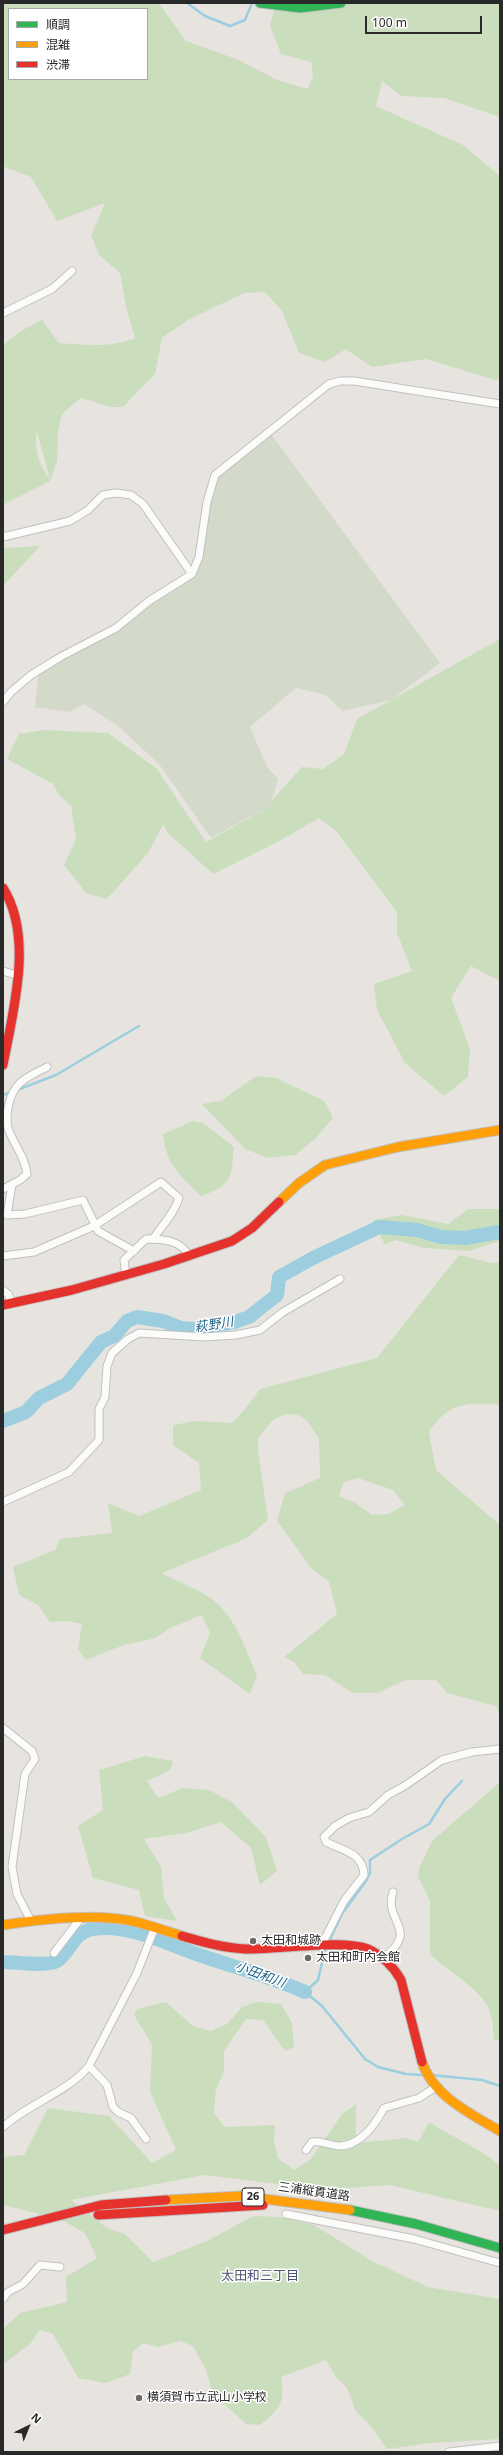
<!DOCTYPE html>
<html>
<head>
<meta charset="utf-8">
<style>
	body { margin:0 }
	#map { position:relative; width:503px; height:2455px; overflow:hidden; background:#e7e4e0; font-family:"Noto Sans","Noto Sans JP",sans-serif }
	canvas { display:block }
	.frame { position:absolute; inset:0; border:4px solid #292929; pointer-events:none }
	.legend { position:absolute; left:8px; top:8px; width:140px; height:72px; box-sizing:border-box; background:#fff; border:1px solid #a9a9a9; margin:0; padding:5px 7px; list-style:none; font-size:12px; color:#292929 }
	.legend li { display:flex; align-items:center; gap:8px; height:20px }
	.legend b { width:20px; border:1px solid #a9a9a9 }
	.north { position:absolute; left:8px; top:2407px; width:40px; height:40px; -webkit-text-stroke:3px #fff; paint-order:stroke; rotate:43deg; font-size:11px; font-weight:700; line-height:16px; text-align:center; color:#292929 }
	.north::after { content:''; display:block; margin:auto; width:14px; height:18px; background:#292929; clip-path:polygon(50% 0,100% 100%,50% 72%,0 100%) }
	.scale { position:absolute; left:365px; top:16px; width:117px; height:18px; box-sizing:border-box; border:2px solid #292929; border-top:0; padding-left:5px; font-size:12px; line-height:14px; white-space:nowrap; color:#292929; -webkit-text-stroke:3px #fff; paint-order:stroke }
</style>
</head>
<body>
<div id="map">
<canvas width="503" height="2455"></canvas>
<div class="frame"></div>
<ul class="legend">
<li><b style="height:5px;background:#30b455"></b>順調</li>
<li><b style="height:5px;background:#ff9f0a"></b>混雑</li>
<li><b style="height:5px;background:#e5322d"></b>渋滞</li>
</ul>
<div class="north">N</div>
<div class="scale">100 m</div>
</div>
<script>
const ctx = document.querySelector('canvas').getContext('2d');
ctx.lineJoin = 'round';
function fill(path, color) {
  ctx.fillStyle = color;
  ctx.fill(path, 'evenodd');
}
function strokePath(path, color, width, dash) {
  ctx.strokeStyle = color;
  ctx.lineWidth = width;
  ctx.lineCap = dash ? 'butt' : 'round';
  ctx.setLineDash(dash || []);
  ctx.stroke(path);
}
function write(font, color, halo, rows, align = 'center') {
  ctx.font = font + ' "Noto Sans","Noto Sans JP",sans-serif';
  ctx.lineWidth = 3;
  ctx.setLineDash([]);
  ctx.textBaseline = 'middle';
  ctx.strokeStyle = halo;
  ctx.fillStyle = color;
  for (const [text, x, y, turn = 0] of rows) {
    ctx.save();
    ctx.translate(x, y);
    ctx.rotate((+turn || 0) * Math.PI / 180);
    ctx.textAlign = isNaN(turn) ? turn : align;
    if (halo) ctx.strokeText(text, 0, 0);
    ctx.fillText(text, 0, 0);
    ctx.restore();
  }
}
fill(new Path2D(`
	M 3,3 L 159,3 L 186,41 L 239,60 L 277,80 L 308,89 L 313,76 L 311,62 L 281,54 L 270,26 L 276,3 L 500,3 L 500,117 L 444,98 L 401,96 L 382,81 L 376,106 L 463,145 L 500,176 L 500,379 L 495,380 L 426,359 L 372,367 L 346,349 L 325,362 L 299,353 L 282,311 L 265,292 L 244,293 L 188,320 L 162,338 L 155,374 L 123,407 L 111,407 L 81,398 L 62,414 L 58,432 L 57,461 L 50,481 L 3,505 L 3,345 L 21,331 L 42,320 L 59,343 C 86,345 110,348 135,338 L 126,307 L 120,273 L 99,255 L 91,235 L 105,203 L 57,221 L 31,177 L 5,167 L 3,168 ZM 9,9 L 147,9 L 147,79 L 9,79 ZM 37,432 L 50,479 C 40,467 33,447 37,432 Z
	M 40,546 L 3,586 L 3,548 Z
	M 500,639 L 500,981 L 471,966 L 451,998 L 470,1049 L 468,1077 L 444,1096 L 405,1063 L 377,1010 L 374,984 L 412,971 L 397,933 L 397,912 L 337,832 L 319,818 L 281,840 L 213,874 L 169,834 L 163,825 L 148,853 L 107,899 L 86,893 L 64,865 L 76,839 L 71,806 L 59,795 L 53,784 L 7,759 L 19,734 L 44,730 L 108,733 L 157,769 L 206,842 L 262,811 L 302,767 L 323,769 L 344,754 L 357,719 Z
	M 256,1076 L 276,1078 L 324,1101 L 333,1118 L 315,1139 L 295,1155 L 268,1158 L 245,1149 L 202,1104 L 221,1101 Z
	M 193,1121 L 203,1123 L 234,1147 C 231,1178 233,1185 201,1196 C 180,1175 166,1165 163,1134 Z
	M 468,1209 L 500,1209 L 500,1241 L 469,1251 L 424,1248 L 395,1240 L 385,1245 L 373,1220 L 402,1215 L 448,1224 Z
	M 459,1255 L 492,1263 L 500,1262 L 500,1408 L 499,1405 C 466,1402 448,1403 429,1432 L 436,1470 L 500,1525 L 500,1717 L 496,1706 L 447,1693 L 436,1680 L 406,1680 L 377,1693 L 353,1693 L 325,1675 L 303,1674 L 294,1662 L 284,1657 L 337,1614 L 329,1582 L 312,1569 L 277,1521 L 285,1493 L 320,1478 L 319,1438 L 307,1421 L 298,1415 L 285,1414 L 273,1420 L 258,1438 L 258,1450 L 268,1520 L 247,1538 L 162,1573 C 180,1584 207,1591 221,1607 C 238,1625 247,1653 257,1675 L 250,1694 L 200,1658 L 210,1633 L 202,1615 L 170,1628 L 156,1638 L 124,1645 L 86,1660 L 78,1649 L 82,1624 L 67,1621 L 50,1622 L 38,1605 L 19,1595 L 13,1567 L 55,1550 L 60,1539 L 112,1533 L 108,1503 L 139,1516 L 201,1490 L 199,1463 L 173,1445 L 173,1425 L 196,1421 L 232,1423 L 246,1408 L 260,1389 L 377,1358 ZM 358,1478 L 393,1490 L 405,1505 L 388,1514 L 372,1515 L 354,1502 L 339,1496 L 344,1482 Z
	M 145,1756 L 173,1761 L 170,1770 L 147,1781 L 158,1798 L 183,1788 L 209,1790 L 232,1802 L 266,1837 L 277,1871 L 260,1885 L 251,1848 L 221,1822 L 186,1833 L 144,1839 L 161,1867 L 164,1898 L 177,1921 L 145,1916 L 139,1890 L 93,1878 L 78,1826 L 103,1810 L 99,1770 Z
	M 500,1782 L 500,2040 L 494,2040 C 493,2031 493,2021 490,2012 C 485,1992 445,1969 430,1954 L 430,1901 L 418,1877 L 419,1868 L 432,1841 Z
	M 166,2002 L 193,2026 L 211,2031 L 227,2024 L 242,2007 L 256,2002 L 281,2004 L 292,2023 L 294,2047 L 285,2051 L 263,2020 L 246,2019 L 224,2051 L 224,2072 L 216,2089 L 214,2113 L 225,2127 L 275,2125 L 274,2141 L 278,2158 L 294,2170 L 310,2160 L 342,2114 L 356,2104 L 356,2143 L 406,2138 L 418,2142 L 429,2122 C 453,2138 479,2147 500,2166 L 500,2211 L 389,2185 L 324,2190 L 205,2175 L 71,2200 L 107,2228 L 125,2234 L 153,2262 L 209,2240 L 253,2216 L 280,2217 L 314,2225 L 372,2261 L 428,2287 L 500,2299 L 500,2439 L 431,2443 L 387,2449 L 373,2429 L 356,2411 L 347,2388 L 335,2376 L 326,2360 L 281,2377 C 286,2402 279,2410 260,2425 L 246,2424 L 213,2394 L 206,2370 L 193,2346 L 180,2341 L 158,2347 L 143,2343 L 133,2352 L 130,2374 L 106,2383 L 78,2378 L 53,2334 L 40,2330 L 31,2343 L 5,2363 L 3,2360 L 4,2328 L 20,2313 L 67,2302 L 66,2277 L 97,2258 L 85,2233 L 60,2219 L 3,2205 L 3,2157 L 24,2155 L 48,2108 L 109,2116 L 152,2163 L 176,2150 L 150,2092 L 152,2045 L 134,2015 L 137,2009 Z`), '#cadebd');
fill(new Path2D(`
	M 271,434 L 440,663 L 391,700 L 342,711 L 326,695 L 296,688 L 250,727 L 267,767 L 278,779 L 270,806 L 211,838 L 159,764 L 117,725 L 84,704 L 69,712 L 35,707 L 39,666 L 58,653 L 104,633 L 187,582 L 198,568 L 204,530 L 218,477 Z`), '#d3dac9');
strokePath(new Path2D(`
	M 187,3 L 205,16 L 230,26 L 245,20 L 252,3
	M 17,1090 L 56,1075 L 139,1026
	M 3,1095 L 11,1092
	M 328,1944 L 342,1914 L 366,1881 L 370,1873 L 370,1860 L 402,1839 L 429,1824 L 445,1799 L 462,1781
	M 325,1950 L 318,1980 L 305,1992 L 322,2006 L 365,2059 L 378,2067 L 406,2074 L 423,2075
	M 431,2075 L 482,2080 L 500,2086`), '#9ccee0', 2.5);
strokePath(new Path2D(`
	M 3,1421 L 26,1412 L 39,1398 L 67,1384 L 101,1342 L 114,1336 L 127,1321 L 137,1317 L 163,1321 L 181,1328 L 196,1329 L 235,1322 L 249,1317 L 277,1295 L 279,1277 L 313,1258 L 379,1227 L 417,1230 L 441,1237 L 465,1238 L 500,1232
	M 3,1962 C 15,1962 48,1967 57,1961 C 71,1951 73,1933 92,1929 C 132,1923 171,1947 208,1958 C 241,1969 274,1978 305,1992`), '#9ccee0', 14);
const street = new Path2D(`
	M 3,313 L 52,289 L 72,271
	M 3,537 L 70,521 L 88,510 L 103,495 L 116,493 L 131,495 L 143,504 L 192,574
	M 3,702 L 11,692 L 31,675 L 62,656 L 116,628 L 149,601 L 192,574 L 199,557 L 207,502 L 215,475 L 329,384 L 340,381 L 354,381 L 500,404
	M 3,971 L 16,975
	M 12,1185 L 7,1215 L 25,1214 L 83,1200 L 98,1231 L 134,1251
	M 3,1189 L 20,1180 L 27,1174 C 25,1157 15,1146 9,1131 C 4,1117 9,1093 20,1083 C 27,1076 38,1072 47,1067
	M 3,1256 L 34,1252 L 94,1226 L 161,1182 L 179,1198 C 174,1214 163,1224 153,1239
	M 126,1275 L 124,1260 L 146,1239 C 163,1239 181,1240 189,1256
	M 3,1290 L 8,1294 L 12,1303
	M 3,1502 L 69,1472 L 99,1440 L 99,1409 L 105,1397 L 107,1366 L 112,1353 L 128,1339 L 139,1333 L 204,1337 L 236,1335 L 260,1330 L 283,1312 L 340,1279
	M 3,1728 L 32,1751 L 35,1759 L 25,1774 L 12,1867 L 17,1894 L 31,1921
	M 321,1946 L 344,1901 L 364,1875 C 363,1853 344,1851 326,1842 L 324,1837 L 335,1826 L 349,1818 L 369,1812 L 388,1795 L 406,1785 L 442,1760 L 472,1752 L 500,1749
	M 54,1953 L 80,1919
	M 383,1958 C 421,1930 383,1922 393,1892
	M 89,2066 L 107,2085 L 113,2107 L 118,2112 L 131,2118 L 146,2139
	M 3,2127 C 29,2103 67,2093 89,2066 L 137,1973 L 155,1927
	M 306,2150 L 312,2142 C 322,2140 330,2146 340,2146 C 361,2145 375,2125 384,2108 L 419,2098 L 436,2087
	M 286,2214 L 414,2239 L 500,2263
	M 3,2299 L 8,2292 L 23,2284 L 40,2265 L 60,2267
	M 449,2452 L 500,2446`);
const fast = new Path2D(`
	M 260,3 L 300,8 L 341,3
	M 350,2210 L 416,2224 L 500,2248`);
const slow = new Path2D(`
	M 279,1202 L 299,1183 L 325,1165 L 398,1147 L 500,1130
	M 3,1925 C 42,1919 94,1913 132,1921 C 149,1925 166,1931 182,1936
	M 422,2062 C 433,2096 471,2114 500,2131
	M 166,2200 L 241,2196 L 350,2210`);
const jam = new Path2D(`
	M 3,888 C 34,937 13,1011 3,1065
	M 3,1305 L 72,1290 L 164,1264 L 232,1241 L 252,1228 L 279,1202
	M 182,1936 C 203,1942 223,1948 245,1949 C 276,1950 343,1939 368,1949 C 383,1956 393,1966 401,1980 L 422,2062
	M 98,2215 L 263,2205
	M 3,2230 L 101,2205 L 166,2200`);
strokePath(street, '#c1c0c0', 9);
strokePath(fast, '#c1c0c0', 11);
strokePath(slow, '#c1c0c0', 11);
strokePath(jam, '#c1c0c0', 11);
strokePath(street, '#fbfbfa', 7);
strokePath(fast, '#30b455', 9);
strokePath(slow, '#ff9f0a', 9);
strokePath(jam, '#e5322d', 9);
for (const [x, y, r, color] of [
	[253,1941,4,"#6c6a69"],
	[308,1958,4,"#6c6a69"],
	[139,2398,4,"#6c6a69"]
]) {
  const dot = new Path2D();
  dot.arc(x, y, r, 0, 2 * Math.PI);
  ctx.fillStyle = color;
  ctx.fill(dot);
  strokePath(dot, '#fff', 1.5);
}
for (const [x, y, w] of [
	[253,2197,22]
]) {
  const box = new Path2D();
  box.roundRect(x - w / 2, y - 9, w, 18, 3);
  ctx.fillStyle = '#fff';
  ctx.fill(box);
  strokePath(box, '#292929', 1);
}
write('bold 11px', '#292929', null, [
	["26",253,2197]
]);
write('12px', '#292929', '#fff', [
	["太田和城跡",261,1941],
	["太田和町内会館",316,1958],
	["横須賀市立武山小学校",147,2398]
], 'left');
write('12px', '#292929', '#fff', [
	["三浦縦貫道路",314,2192,8]
]);
write('italic 13px', '#1d6289', '#fff', [
	["萩野川",214,1325,-9],
	["小田和川",260,1975,20]
]);
write('13px', '#4f5574', '#fff', [
	["太田和三丁目",260,2276]
]);
</script>
</body>
</html>
